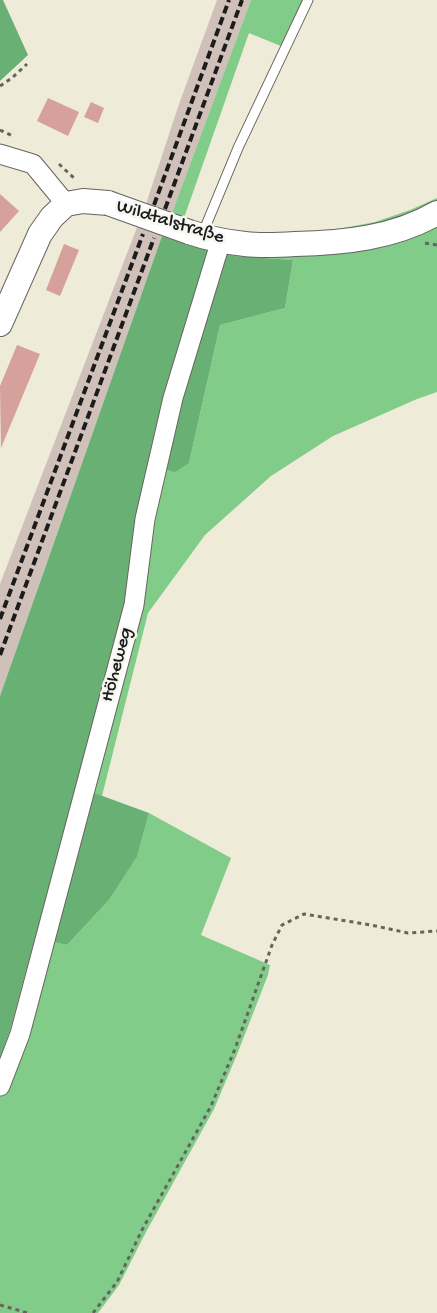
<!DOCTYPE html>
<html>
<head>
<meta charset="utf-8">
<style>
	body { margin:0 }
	canvas { display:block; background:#eeebd8 }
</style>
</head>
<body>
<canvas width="437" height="1313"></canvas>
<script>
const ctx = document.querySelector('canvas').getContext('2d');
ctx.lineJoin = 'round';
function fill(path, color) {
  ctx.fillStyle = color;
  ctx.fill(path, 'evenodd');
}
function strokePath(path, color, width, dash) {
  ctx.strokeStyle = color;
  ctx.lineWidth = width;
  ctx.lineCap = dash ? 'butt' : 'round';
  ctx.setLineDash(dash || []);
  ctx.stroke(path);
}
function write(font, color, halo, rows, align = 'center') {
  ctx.font = font + ' "Gochi Hand",sans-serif';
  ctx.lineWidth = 5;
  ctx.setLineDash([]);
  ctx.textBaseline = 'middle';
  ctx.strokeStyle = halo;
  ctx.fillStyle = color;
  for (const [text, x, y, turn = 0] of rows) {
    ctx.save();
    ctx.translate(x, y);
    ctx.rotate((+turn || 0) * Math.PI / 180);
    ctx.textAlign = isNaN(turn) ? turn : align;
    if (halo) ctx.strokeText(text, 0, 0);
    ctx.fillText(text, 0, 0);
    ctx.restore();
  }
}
fill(new Path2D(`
	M 217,0 L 251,0 L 172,213 L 162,236 L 0,696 L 0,584 L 146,204 L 178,107 Z`), '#cfc0ba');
fill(new Path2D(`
	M 251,0 L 311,0 L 288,49 L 249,33 L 184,218 L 172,213 Z
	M 437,198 L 437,392 L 417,399 L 333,436 L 271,476 L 205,535 L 148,613 L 102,796 L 77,787 L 151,465 L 189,463 L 220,325 L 285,308 L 293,260 L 235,256 L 185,244 L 193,221 L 230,232 L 248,234 L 293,233 L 338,229 L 375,222 L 410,210 Z
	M 149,813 L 231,858 L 201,935 L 270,965 L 268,975 L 238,1052 L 214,1109 L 146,1232 L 119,1285 L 98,1313 L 0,1313 L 0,1058 L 10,1030 L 35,938 L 67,945 L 109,900 L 137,857 Z`), '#82cc89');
fill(new Path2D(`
	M 0,0 L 3,0 L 28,55 L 0,81 Z
	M 162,236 L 185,244 L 235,256 L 293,260 L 285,308 L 220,325 L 189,463 L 175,472 L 151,465 L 126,601 L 78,787 L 149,813 L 137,857 L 109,900 L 67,945 L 35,938 L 10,1030 L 0,1058 L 0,696 Z`), '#69b075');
fill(new Path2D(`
	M 48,98 L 79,112 L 68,136 L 37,121 Z
	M 91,102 L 104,108 L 98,123 L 84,117 Z
	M 0,194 L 19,211 L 0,232 Z
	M 64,244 L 79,250 L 60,296 L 46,290 Z
	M 17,345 L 40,354 L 1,448 L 0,386 Z`), '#d6a19a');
const service = new Path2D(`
	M 202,235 L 238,148 L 308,0`);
const minor = new Path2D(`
	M 0,154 L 33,164 L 66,204
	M 0,1086 L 20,1034 L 134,605 L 145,519 L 173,398 L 221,240`);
const tertiary = new Path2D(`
	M 189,232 C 207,238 226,242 245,244 C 262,246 279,245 295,244 C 343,243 394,238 437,213
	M 0,324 L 40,234 L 52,217 L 66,204 L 83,201 L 108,203`);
strokePath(service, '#66645e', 11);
strokePath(minor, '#66645e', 21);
strokePath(tertiary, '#66645e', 26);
strokePath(new Path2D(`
	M 0,86 L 12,78 L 27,64
	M 0,130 L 13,136
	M 59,164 L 76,180
	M 425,243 L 437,245
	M 0,1305 L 28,1313
	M 93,1313 L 117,1282 L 142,1230 L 211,1106 L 235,1049 L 272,945 L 282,925 L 304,914 L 371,925 L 408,933 L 437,931`), '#66645e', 3, [4, 4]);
strokePath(service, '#fff', 9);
strokePath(minor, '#fff', 19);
strokePath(tertiary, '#fff', 24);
strokePath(new Path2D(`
	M 154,205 L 229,0
	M 165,209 L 242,0
	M 0,619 L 143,234
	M 0,655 L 154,238`), '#1c1c1c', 4, [8, 4]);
const tertiaryBridge = new Path2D(`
	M 108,203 L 189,232`);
strokePath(tertiaryBridge, '#66645e', 26, []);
strokePath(tertiaryBridge, '#fff', 24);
write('19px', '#1c1c1c', '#f6f6f2', [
	["Wildtalstraße",170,223,17],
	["Höheweg",118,665,-75]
]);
</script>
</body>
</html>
